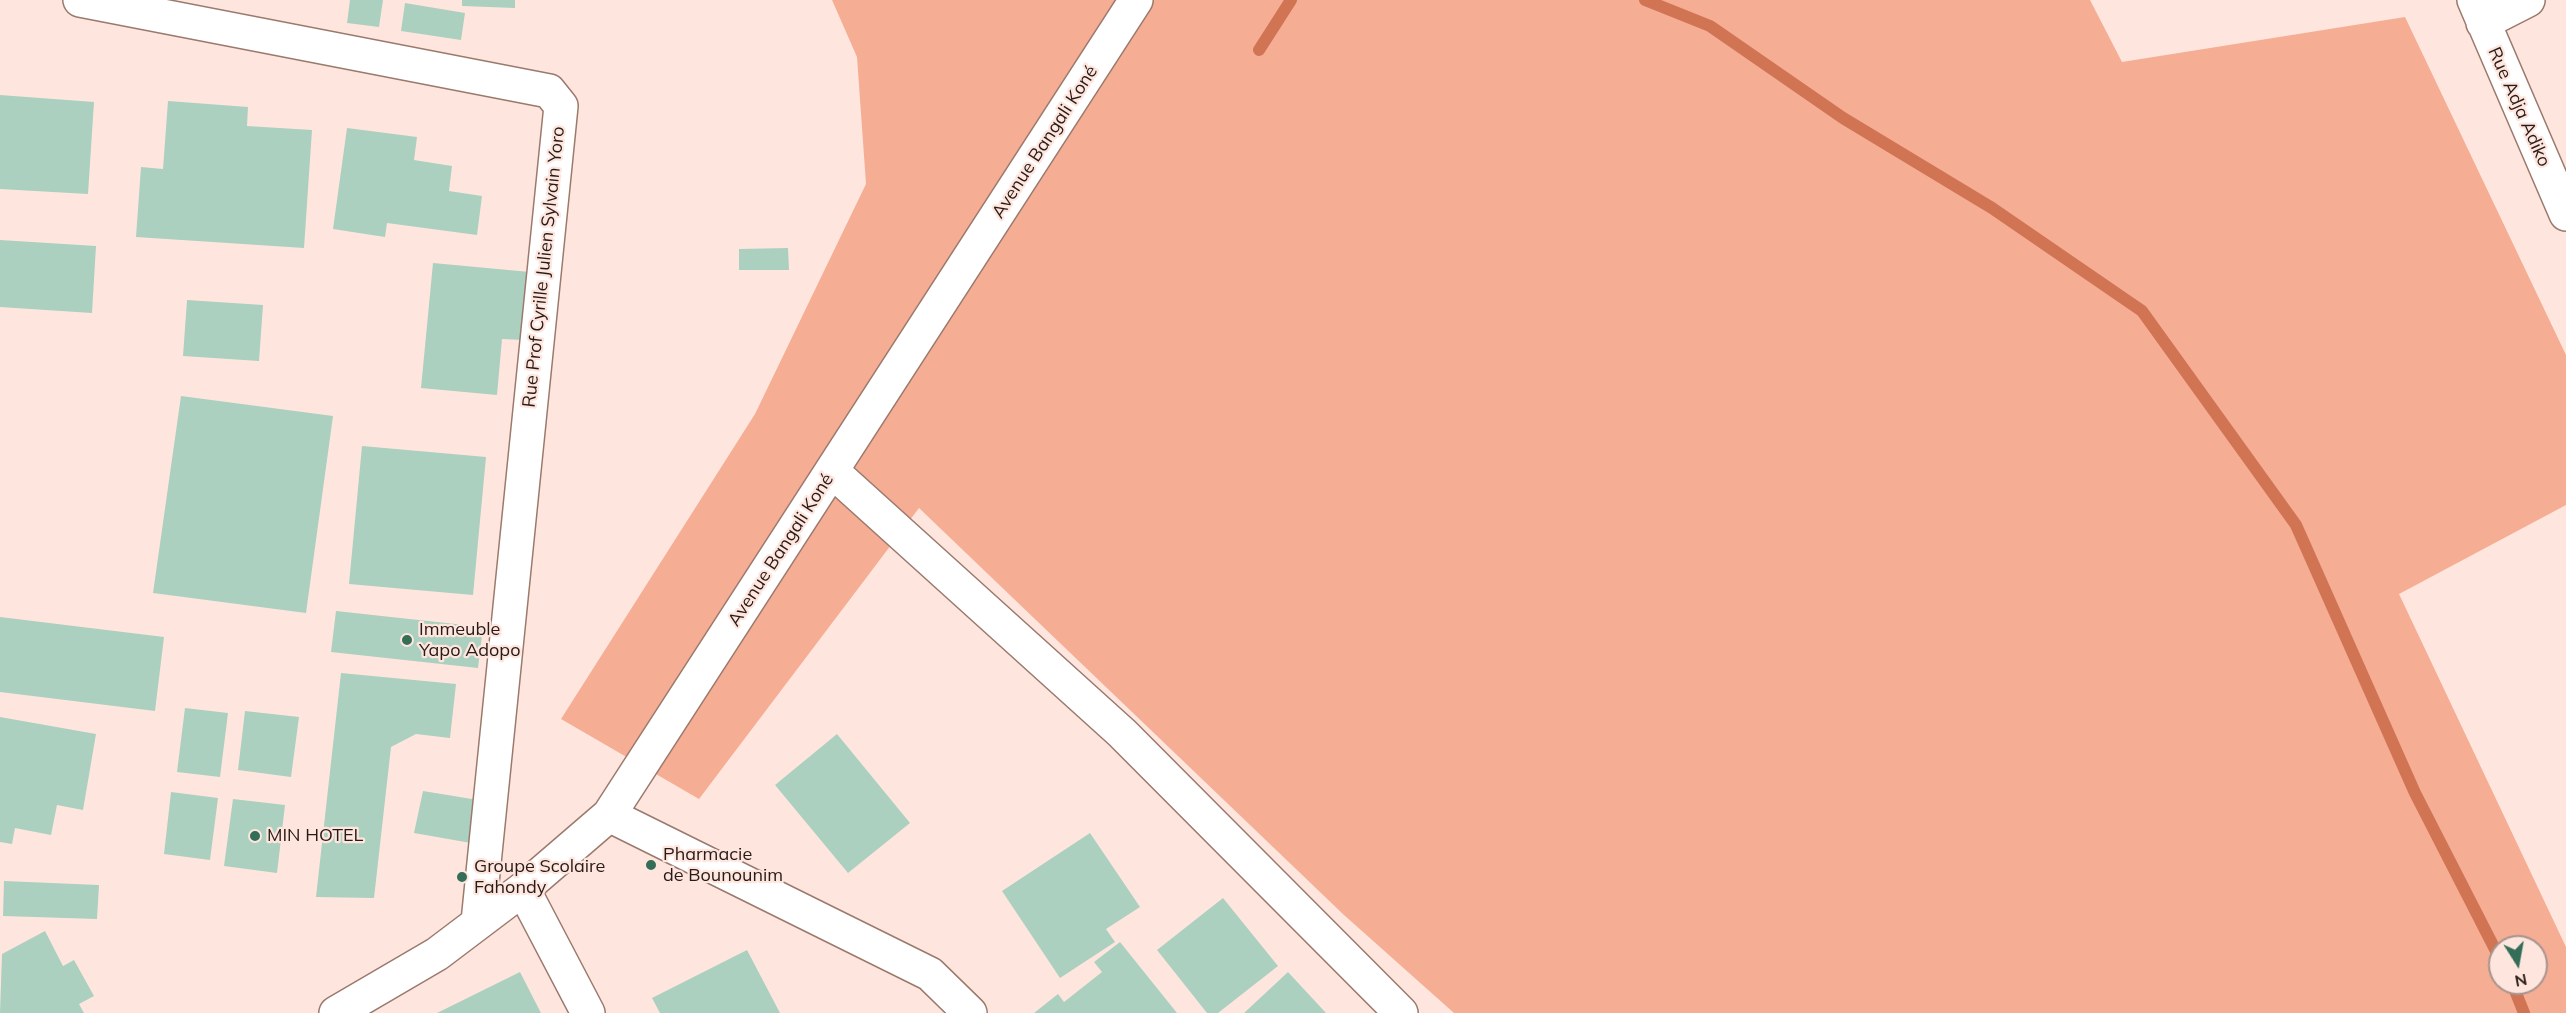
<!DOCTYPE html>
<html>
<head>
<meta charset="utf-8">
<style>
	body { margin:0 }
	#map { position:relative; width:2566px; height:1013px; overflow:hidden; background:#fee6de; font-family:Mulish,sans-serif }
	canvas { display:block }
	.north { position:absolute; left:2488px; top:935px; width:60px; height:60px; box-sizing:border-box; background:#fee6de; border:2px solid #a8948e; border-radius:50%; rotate:169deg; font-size:16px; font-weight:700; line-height:24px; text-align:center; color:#281a16 }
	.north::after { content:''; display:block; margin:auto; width:21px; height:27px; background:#346e58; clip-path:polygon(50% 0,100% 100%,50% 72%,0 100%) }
</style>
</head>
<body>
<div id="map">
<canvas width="2566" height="1013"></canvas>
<div class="north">N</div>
</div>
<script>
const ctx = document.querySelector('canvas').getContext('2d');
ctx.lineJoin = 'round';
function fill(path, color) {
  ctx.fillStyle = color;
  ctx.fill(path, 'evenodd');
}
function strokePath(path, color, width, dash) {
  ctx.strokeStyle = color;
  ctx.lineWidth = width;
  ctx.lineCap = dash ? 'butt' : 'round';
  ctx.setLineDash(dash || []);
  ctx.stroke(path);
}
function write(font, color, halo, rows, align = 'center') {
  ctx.font = font + ' Mulish,sans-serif';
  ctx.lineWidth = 4.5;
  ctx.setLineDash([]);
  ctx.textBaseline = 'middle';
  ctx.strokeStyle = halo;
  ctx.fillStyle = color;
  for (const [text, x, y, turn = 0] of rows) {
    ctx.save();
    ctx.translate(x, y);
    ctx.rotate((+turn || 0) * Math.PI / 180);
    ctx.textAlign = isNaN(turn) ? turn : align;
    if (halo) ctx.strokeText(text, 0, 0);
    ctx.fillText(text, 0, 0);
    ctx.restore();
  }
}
fill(new Path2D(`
	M 832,0 L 2090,0 L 2122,62 L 2405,17 L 2566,355 L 2566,505 L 2399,594 L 2566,947 L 2566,1013 L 1454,1013 L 1344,915 L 919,508 L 699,799 L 561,719 L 755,414 L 866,184 L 857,57 ZM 2500,947 L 2536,947 L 2536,983 L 2500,983 Z`), '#f5ad94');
strokePath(new Path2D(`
	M 1645,0 L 1710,26 L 1843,118 L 1992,208 L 2142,311 L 2296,525 L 2415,793 L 2500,959
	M 1259,50 L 1291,0
	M 2512,983 L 2524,1013`), '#d17453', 12);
fill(new Path2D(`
	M 350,0 L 383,0 L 379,27 L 347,23 Z
	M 462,0 L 515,0 L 515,8 L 462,6 Z
	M 405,3 L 465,13 L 461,40 L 401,31 Z
	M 0,95 L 94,102 L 88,194 L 0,189 Z
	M 168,101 L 248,107 L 247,126 L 312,130 L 304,248 L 136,237 L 141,167 L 163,169 Z
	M 347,128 L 417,137 L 414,160 L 452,166 L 449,191 L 482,196 L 477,235 L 387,223 L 385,237 L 333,229 Z
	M 0,240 L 96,246 L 92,313 L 0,307 Z
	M 788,248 L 789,270 L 739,270 L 739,249 Z
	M 433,263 L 530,272 L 523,340 L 502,339 L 497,395 L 421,388 Z
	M 187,300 L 263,305 L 259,361 L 183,356 Z
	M 181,396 L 333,416 L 306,613 L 153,593 Z
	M 362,446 L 486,457 L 473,595 L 349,584 Z
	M 336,611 L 483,627 L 478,668 L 331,652 Z
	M 0,617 L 164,637 L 155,711 L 0,692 Z
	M 341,673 L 456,684 L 450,738 L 416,734 L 391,747 L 374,898 L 316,897 Z
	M 185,708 L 228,713 L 220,777 L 177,772 Z
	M 245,711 L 299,717 L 291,777 L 238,770 Z
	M 0,717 L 96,734 L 83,810 L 57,805 L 51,835 L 15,828 L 12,844 L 0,842 Z
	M 837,734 L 910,823 L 848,873 L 775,785 Z
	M 423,791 L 478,800 L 471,843 L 414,833 Z
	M 171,792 L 218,798 L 210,860 L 164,854 Z
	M 233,799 L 285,805 L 277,873 L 224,866 Z
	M 1090,833 L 1140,907 L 1106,929 L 1115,942 L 1060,978 L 1002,891 Z
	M 4,881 L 99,885 L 97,919 L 3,916 Z
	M 1223,898 L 1278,966 L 1218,1013 L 1207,1013 L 1157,950 Z
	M 45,931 L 63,966 L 74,960 L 94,996 L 79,1004 L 84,1013 L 0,1013 L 2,954 Z
	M 1120,942 L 1177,1013 L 1034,1013 L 1058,994 L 1064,1002 L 1102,972 L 1094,962 Z
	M 747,950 L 780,1013 L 660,1013 L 652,998 Z
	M 520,972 L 541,1013 L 437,1013 Z
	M 1288,972 L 1326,1013 L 1244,1013 Z`), '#abd0bf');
const minor = new Path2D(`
	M 80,0 L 549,91 L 561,106 L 478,922
	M 2474,0 L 2566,214
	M 2483,23 L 2528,0
	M 832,471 L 1122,733 L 1401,1013
	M 609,815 L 930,974 L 970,1013
	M 523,889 L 588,1013
	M 336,1013 L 437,954 L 523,889 L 609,815 L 1136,0`);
strokePath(minor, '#9b796d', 36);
strokePath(minor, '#fff', 33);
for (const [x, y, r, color] of [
	[407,640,6,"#346e58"],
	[255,836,6,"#346e58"],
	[651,865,6,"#346e58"],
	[462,877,6,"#346e58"]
]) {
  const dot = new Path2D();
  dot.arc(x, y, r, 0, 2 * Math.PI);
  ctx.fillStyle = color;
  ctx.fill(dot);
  strokePath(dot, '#fee6de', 2);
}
write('18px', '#281a16', '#fee6de', [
	["Rue Adja Adiko",2519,107,66],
	["Avenue Bangali Koné",1045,142,-57],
	["Rue Prof Cyrille Julien Sylvain Yoro",544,267,-84],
	["Avenue Bangali Koné",781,550,-57]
]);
write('18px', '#281a16', '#fee6de', [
	["Immeuble",419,630],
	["Yapo Adopo",419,651],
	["MIN HOTEL",267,836],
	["Pharmacie",663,855],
	["de Bounounim",663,876],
	["Groupe Scolaire",474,867],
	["Fahondy",474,888]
], 'left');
</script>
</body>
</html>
